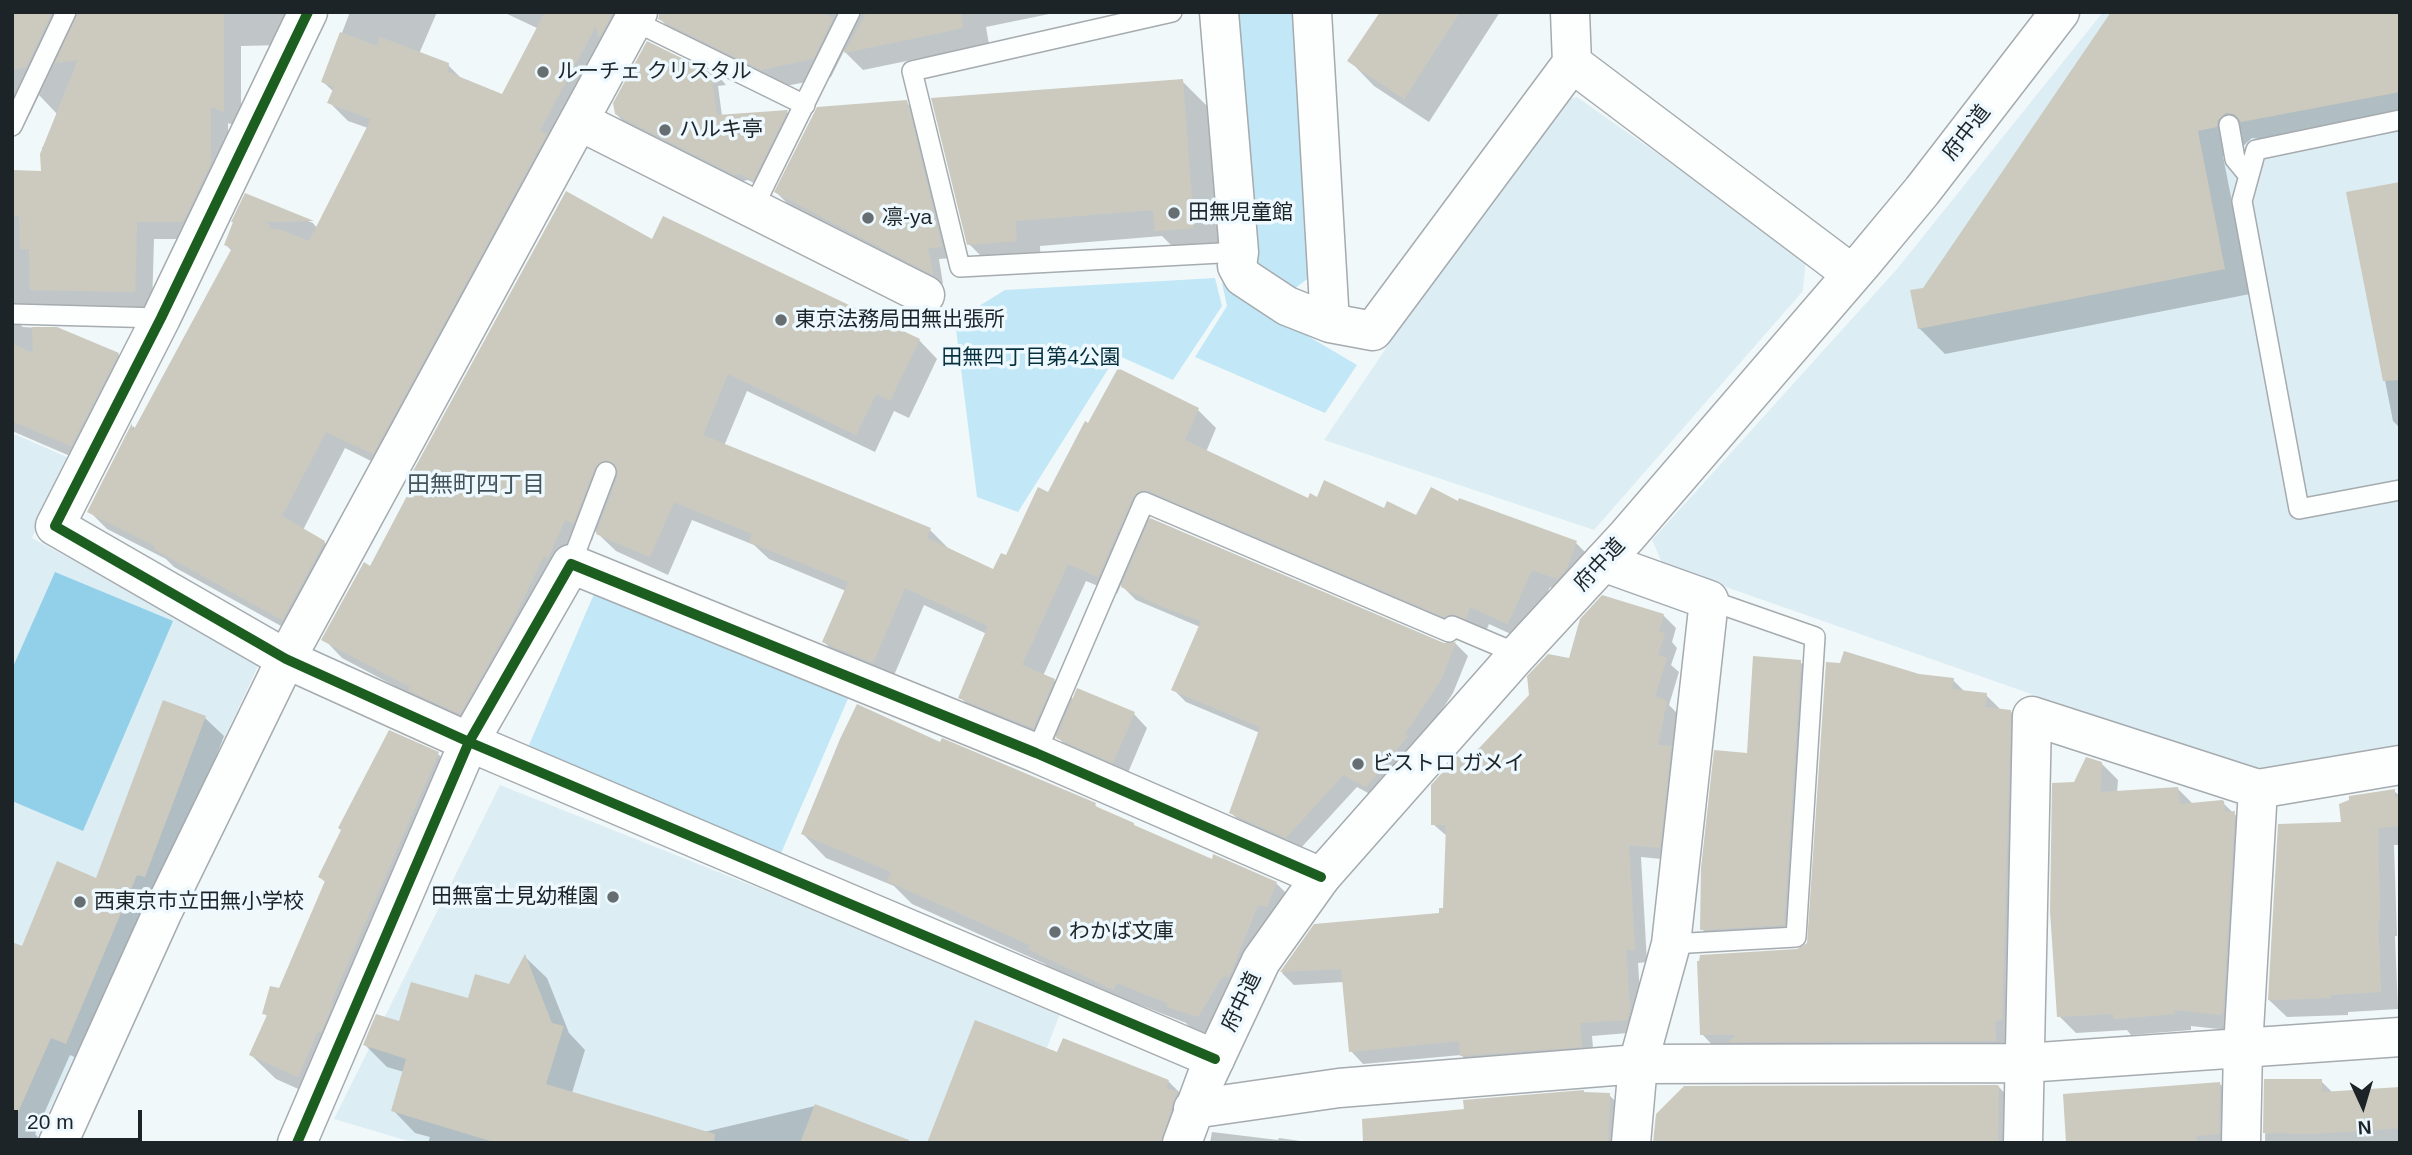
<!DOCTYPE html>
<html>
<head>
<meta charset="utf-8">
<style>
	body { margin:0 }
	#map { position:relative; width:2412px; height:1155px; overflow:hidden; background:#f1f8fa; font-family:Helvetica,sans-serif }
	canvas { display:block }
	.frame { position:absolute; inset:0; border:14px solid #1d2428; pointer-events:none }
	.north { position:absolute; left:2328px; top:1071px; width:70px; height:70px; -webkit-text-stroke:5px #edf9fe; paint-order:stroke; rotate:176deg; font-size:19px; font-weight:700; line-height:28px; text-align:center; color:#1d2428 }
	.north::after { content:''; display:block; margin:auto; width:24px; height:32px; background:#1d2428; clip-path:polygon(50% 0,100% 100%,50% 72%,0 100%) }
	.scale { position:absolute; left:14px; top:1110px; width:128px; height:32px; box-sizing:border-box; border:4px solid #1d2428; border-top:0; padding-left:9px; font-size:21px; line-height:24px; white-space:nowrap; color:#1d2428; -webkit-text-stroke:5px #edf9fe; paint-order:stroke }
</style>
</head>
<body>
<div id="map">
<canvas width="2412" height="1155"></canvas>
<div class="frame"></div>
<div class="north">N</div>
<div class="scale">20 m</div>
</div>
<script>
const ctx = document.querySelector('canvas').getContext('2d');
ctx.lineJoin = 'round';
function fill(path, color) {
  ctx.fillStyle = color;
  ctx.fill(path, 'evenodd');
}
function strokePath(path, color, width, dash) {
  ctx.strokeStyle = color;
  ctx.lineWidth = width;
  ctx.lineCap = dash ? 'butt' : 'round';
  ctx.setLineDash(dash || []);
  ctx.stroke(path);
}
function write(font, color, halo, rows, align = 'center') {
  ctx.font = font + ' Helvetica,"Noto Sans JP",sans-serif';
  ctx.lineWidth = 7;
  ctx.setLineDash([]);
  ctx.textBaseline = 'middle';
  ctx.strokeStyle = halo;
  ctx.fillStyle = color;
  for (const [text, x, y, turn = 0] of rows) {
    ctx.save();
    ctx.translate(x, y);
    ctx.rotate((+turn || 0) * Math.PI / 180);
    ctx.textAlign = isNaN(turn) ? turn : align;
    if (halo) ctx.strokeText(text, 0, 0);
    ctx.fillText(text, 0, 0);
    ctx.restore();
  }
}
fill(new Path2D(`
	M 2103,12 L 2400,12 L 2400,751 L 2271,778 L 1663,565 L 1652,540 L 1897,269 Z
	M 1577,97 L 1806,258 L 1803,291 L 1594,530 L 1324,440 L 1551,104 Z
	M 12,433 L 69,458 L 32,538 L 260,662 L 34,1143 L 12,1143 Z
	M 500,785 L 1062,1009 L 1010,1143 L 415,1143 L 334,1119 Z`), '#ddedf4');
fill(new Path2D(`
	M 1236,12 L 1292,12 L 1311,276 L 1293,290 L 1252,258 Z
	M 1215,278 L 1222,306 L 1173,380 L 1117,355 L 1018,512 L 977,497 L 955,321 L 1005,290 Z
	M 1222,283 L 1246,294 L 1301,332 L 1357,365 L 1325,413 L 1195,357 L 1227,306 Z
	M 597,587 L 850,694 L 775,867 L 523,759 Z`), '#c2e7f6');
fill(new Path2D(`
	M 55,572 L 173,621 L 83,831 L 12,801 L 12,669 Z`), '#92d0e9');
fill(new Path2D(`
	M 12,12 L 298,12 L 283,45 L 241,46 L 241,128 L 228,123 L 228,181 L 200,239 L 154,239 L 152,309 L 12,306 L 12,171 L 43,173 L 42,147 L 119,139 L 58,115 L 39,95 L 30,114 L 12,112 Z
	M 350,12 L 437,12 L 419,54 L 448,65 L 463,80 L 503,96 L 539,29 L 503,12 L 644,12 L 391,471 L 345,448 L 303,530 L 324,542 L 343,560 L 301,637 L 174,567 L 166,559 L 107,529 L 89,511 L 133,426 L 136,429 L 232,251 L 226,245 L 246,195 L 313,223 L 317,228 L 368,128 L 348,121 L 329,102 L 334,92 L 323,82 Z
	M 661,12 L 1059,12 L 986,27 L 989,44 L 863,70 L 844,51 L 831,77 L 781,87 L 678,37 L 660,19 Z
	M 1382,12 L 1500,12 L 1429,122 L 1374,86 L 1350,61 Z
	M 2113,12 L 2400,12 L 2400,121 L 2268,147 L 2260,139 L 2252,138 L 2243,146 L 2242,152 L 2223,156 L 2250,294 L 1945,354 L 1919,328 L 1924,290 Z
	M 648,43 L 721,79 L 726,85 L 718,86 L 722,116 L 787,112 L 793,118 L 760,186 L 748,180 L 743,181 L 623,121 L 616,114 Z
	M 1182,81 L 1208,107 L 1219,253 L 1182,256 L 1162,236 L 1040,246 L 1041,266 L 995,270 L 969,244 Z
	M 906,102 L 918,114 L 953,258 L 939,259 L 943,284 L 788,204 L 776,192 Z
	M 2400,184 L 2400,428 L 2393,421 L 2348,194 Z
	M 653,242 L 919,340 L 937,359 L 909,418 L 894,411 L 875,452 L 747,391 L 724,446 L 930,530 L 948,548 L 994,571 L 1007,558 L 1049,494 L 1198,410 L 1216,428 L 1206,452 L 1309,500 L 1318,499 L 1417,518 L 1459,503 L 1576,543 L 1594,561 L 1576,597 L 1550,587 L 1526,641 L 1489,624 L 1484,636 L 1161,508 L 1151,515 L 1149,519 L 1444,645 L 1456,644 L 1468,656 L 1453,693 L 1418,747 L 1379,799 L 1357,787 L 1299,850 L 1244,825 L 1231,813 L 1260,733 L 1186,702 L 1173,689 L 1200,627 L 1136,600 L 1121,585 L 1117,594 L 1086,581 L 1043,676 L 1054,680 L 1074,700 L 1134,714 L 1147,728 L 1127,775 L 1072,751 L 1056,736 L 1052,745 L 979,716 L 960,697 L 987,634 L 924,605 L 892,680 L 842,660 L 824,642 L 846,591 L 769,559 L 754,545 L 692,520 L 668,575 L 616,551 L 595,531 L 592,541 L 584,537 L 479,731 L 342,658 L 324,639 L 371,569 L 419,477 L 414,472 Z
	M 12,317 L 23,327 L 56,329 L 118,354 L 137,374 L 91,465 L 12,431 Z
	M 1663,615 L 1676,628 L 1672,642 L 1677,648 L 1671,665 L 1679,672 L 1669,705 L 1679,715 L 1672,750 L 1683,761 L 1672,860 L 1641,857 L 1647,962 L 1638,963 L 1642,1024 L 1640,1032 L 1592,1036 L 1594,1059 L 1475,1068 L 1461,1055 L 1363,1064 L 1351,1051 L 1344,982 L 1294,985 L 1282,973 L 1315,926 L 1441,914 L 1445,910 L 1448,837 L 1433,824 L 1468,763 L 1570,660 Z
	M 1800,662 L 1812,673 L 1795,936 L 1713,941 L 1702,929 L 1749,755 Z
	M 1919,676 L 1953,680 L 1965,692 L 1986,695 L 2000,709 L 2011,712 L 2025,727 L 2009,1055 L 1716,1049 L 1702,1034 L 1797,951 L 1808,944 Z
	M 205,718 L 224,736 L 164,895 L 85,1062 L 70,1055 L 35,1134 L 41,1140 L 39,1143 L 12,1143 L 12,944 L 23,949 L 97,880 Z
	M 941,744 L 1095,805 L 1101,811 L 1137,828 L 1213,862 L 1276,883 L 1300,907 L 1222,1040 L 1193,1031 L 1186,1023 L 1140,1005 L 1137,1013 L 1054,972 L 1045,964 L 912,904 L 894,886 L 826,858 L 803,834 Z
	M 438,754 L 462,778 L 323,1100 L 276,1079 L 251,1055 L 268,1017 L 264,1013 L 280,990 L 326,883 L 320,877 Z
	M 2101,763 L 2118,780 L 2117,793 L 2178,789 L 2194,805 L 2223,803 L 2251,830 L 2237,1031 L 2191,1026 L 2191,1030 L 2131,1035 L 2127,1030 L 2076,1033 L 2059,1016 L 2075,784 Z
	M 2394,791 L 2400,796 L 2400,845 L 2394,845 L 2397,936 L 2395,936 L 2398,1009 L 2348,1012 L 2348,1015 L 2287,1017 L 2269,1000 L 2343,823 Z
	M 525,957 L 547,978 L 569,1033 L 585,1050 L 572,1093 L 704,1132 L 815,1106 L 911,1143 L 428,1143 L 430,1137 L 415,1133 L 393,1110 L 404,1072 L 387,1067 L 365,1045 L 400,1023 L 510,986 Z
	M 1058,1055 L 1168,1081 L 1191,1104 L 1189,1143 L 929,1143 Z
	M 2266,1081 L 2321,1081 L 2333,1093 L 2400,1088 L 2400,1143 L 2265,1143 Z
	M 2220,1084 L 2238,1102 L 2237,1143 L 2068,1143 Z
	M 1999,1087 L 2011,1100 L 2010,1143 L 1655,1143 Z
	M 1609,1095 L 1632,1117 L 1631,1143 L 1398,1143 Z
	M 1212,1132 L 1278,1140 L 1279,1138 L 1315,1143 L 1210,1143 Z`), '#0003');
fill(new Path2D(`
	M 12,12 L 52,12 L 26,67 L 12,70 Z
	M 78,12 L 224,12 L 224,112 L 211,107 L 211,163 L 183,222 L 137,222 L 135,292 L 30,290 L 29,249 L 20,249 L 19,216 L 12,216 L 12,170 L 41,171 L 40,154 L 78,60 L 55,63 Z
	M 545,12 L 613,12 L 599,38 L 596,26 L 540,130 L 547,134 L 373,454 L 326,432 L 282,516 L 325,541 L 282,620 L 154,549 L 155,546 L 87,512 L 132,423 L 132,433 L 232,248 L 224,245 L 233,222 L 231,222 L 245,193 L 314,221 L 263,222 L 270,225 L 270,229 L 279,229 L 309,241 L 371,119 L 327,103 L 334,87 L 321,82 L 340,32 L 377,46 L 380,37 L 449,63 L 448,72 L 502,94 Z
	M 660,12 L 822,12 L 833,18 L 813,59 L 761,70 L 658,19 Z
	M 867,12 L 961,12 L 963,28 L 844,53 Z
	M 1380,12 L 1460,12 L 1404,99 L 1347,61 Z
	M 2111,12 L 2400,12 L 2400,92 L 2241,122 L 2234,114 L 2226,113 L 2218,120 L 2217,127 L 2198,131 L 2225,269 L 1918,329 L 1910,290 L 1923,288 Z
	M 647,41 L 722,78 L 712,80 L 717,115 L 788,110 L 753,181 L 740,174 L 735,175 L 615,114 L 613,103 Z
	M 1183,79 L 1194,228 L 1155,231 L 1153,210 L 1015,221 L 1017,241 L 967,245 L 931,98 Z
	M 907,100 L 942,247 L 928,248 L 933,275 L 774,192 L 817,107 Z
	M 2400,182 L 2400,380 L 2383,381 L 2346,192 Z
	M 566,191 L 652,239 L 663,216 L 920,339 L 890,401 L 876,394 L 856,435 L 728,374 L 703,435 L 931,528 L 927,538 L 993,569 L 1001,553 L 1006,555 L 1038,487 L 1048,492 L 1085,421 L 1088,423 L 1118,368 L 1199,408 L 1185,440 L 1308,498 L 1310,493 L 1317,497 L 1324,480 L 1384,508 L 1387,501 L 1416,515 L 1431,487 L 1458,501 L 1459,498 L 1577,541 L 1566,570 L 1557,579 L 1532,570 L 1508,624 L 1470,607 L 1466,619 L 1451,614 L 1444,617 L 1149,491 L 1142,490 L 1133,497 L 1098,577 L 1068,564 L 1022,665 L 1055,679 L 1033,728 L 958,698 L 988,626 L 905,588 L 873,663 L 822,642 L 848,582 L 749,542 L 752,534 L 674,502 L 650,557 L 596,534 L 618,476 L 615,464 L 605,460 L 595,467 L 573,524 L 565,520 L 548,558 L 544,556 L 511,624 L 460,714 L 408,690 L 410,687 L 321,640 L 364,562 L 370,566 L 418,475 L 412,473 Z
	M 32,327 L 57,327 L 119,353 L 71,446 L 12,421 L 12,344 L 33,353 Z
	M 1150,518 L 1444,643 L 1456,642 L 1441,680 L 1405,734 L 1408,736 L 1366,787 L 1343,775 L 1286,838 L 1229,813 L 1260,727 L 1171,690 L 1201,621 L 1160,606 L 1121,587 Z
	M 1602,595 L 1664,614 L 1659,632 L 1665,633 L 1658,655 L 1667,658 L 1655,696 L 1667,701 L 1658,745 L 1671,746 L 1660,848 L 1629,845 L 1635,950 L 1626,950 L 1630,1010 L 1627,1020 L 1580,1023 L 1582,1047 L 1460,1056 L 1459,1041 L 1349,1052 L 1341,969 L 1280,972 L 1314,924 L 1439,913 L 1439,908 L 1443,908 L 1446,825 L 1431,825 L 1431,785 L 1457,756 L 1467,761 L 1529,695 L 1527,676 L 1548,654 L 1569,658 L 1580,619 Z
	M 1844,651 L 1919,674 L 1954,678 L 1952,689 L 1987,693 L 1985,707 L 2011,710 L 2002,1020 L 1995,1021 L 1996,1041 L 1729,1042 L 1736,1035 L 1700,1035 L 1697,961 L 1699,961 L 1700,955 L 1797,949 L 1807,943 L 1826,662 L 1840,663 Z
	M 1753,656 L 1801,660 L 1784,925 L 1700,930 L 1701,868 L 1714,750 L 1747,753 Z
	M 1077,688 L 1135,712 L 1113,763 L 1056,738 Z
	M 163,700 L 206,716 L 145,877 L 137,875 L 66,1044 L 51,1038 L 12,1126 L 12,942 L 22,946 L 57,861 L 96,878 Z
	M 857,704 L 940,742 L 942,738 L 1096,803 L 1095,806 L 1134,823 L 1134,825 L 1212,859 L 1213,854 L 1277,882 L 1267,907 L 1258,905 L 1229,977 L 1222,977 L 1198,1017 L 1167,1007 L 1167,1003 L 1117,983 L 1113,990 L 1028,949 L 1030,945 L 887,881 L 891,872 L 801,834 L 840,739 Z
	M 389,730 L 439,752 L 331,1002 L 333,1003 L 321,1032 L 318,1031 L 298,1077 L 249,1055 L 267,1015 L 262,1014 L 270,986 L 279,988 L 325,881 L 318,877 L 341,830 L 338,828 Z
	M 2086,757 L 2102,762 L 2100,792 L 2178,787 L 2180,804 L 2222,800 L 2224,801 L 2225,812 L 2235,811 L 2223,1012 L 2220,1015 L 2175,1010 L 2175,1014 L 2113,1019 L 2113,1014 L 2057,1017 L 2050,911 L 2052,783 L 2074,782 Z
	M 2395,789 L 2395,797 L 2400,798 L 2400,826 L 2378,828 L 2380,919 L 2378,919 L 2381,992 L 2331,995 L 2331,998 L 2268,1000 L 2278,824 L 2341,822 L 2339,804 L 2349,800 L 2349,796 Z
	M 525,954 L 552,1023 L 564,1026 L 546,1084 L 715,1134 L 714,1143 L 497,1143 L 391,1111 L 406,1059 L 363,1045 L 376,1014 L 399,1021 L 411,982 L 468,998 L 475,974 L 509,984 Z
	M 975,1020 L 1057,1052 L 1063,1038 L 1169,1080 L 1166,1088 L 1177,1092 L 1173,1102 L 1161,1143 L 927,1143 Z
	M 2264,1079 L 2322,1079 L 2322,1092 L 2400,1087 L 2400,1128 L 2313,1134 L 2263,1133 Z
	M 2220,1082 L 2219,1134 L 2196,1136 L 2197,1143 L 2066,1143 L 2063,1094 Z
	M 1684,1086 L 1997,1085 L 1999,1086 L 1998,1143 L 1653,1143 L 1656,1114 Z
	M 1584,1090 L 1584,1092 L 1610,1093 L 1608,1143 L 1363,1143 L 1362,1119 L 1464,1109 L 1463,1100 Z
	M 815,1104 L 909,1140 L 909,1143 L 800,1143 Z`), '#cccabe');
const service = new Path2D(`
	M 1172,12 L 912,71 L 960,267 L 1239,252
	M 634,21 L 805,105
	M 2400,120 L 2256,150 L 2242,201 L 2299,509 L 2400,490
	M 2229,125 L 2235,159 L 2249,176
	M 12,126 L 66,12
	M 752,210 L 850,12
	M 12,314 L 161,318
	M 571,564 L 606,472
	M 1036,753 L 1144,502 L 1449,632 L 1452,626 L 1518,654
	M 1671,944 L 1796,937 L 1815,637 L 1709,600`);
const minor = new Path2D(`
	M 308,12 L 161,318 L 55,526 L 286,659 L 469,742 L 1215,1059
	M 1219,12 L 1239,252 L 1237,266 L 1243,277 L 1287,306 L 1330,323 L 1373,331 L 1572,63 L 1570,12
	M 1312,12 L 1330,323
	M 1572,63 L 1852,274
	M 579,121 L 925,295
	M 1603,562 L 1709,600 L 1671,944 L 1638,1064 L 1631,1143
	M 1193,1109 L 1339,1088 L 1638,1064 L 2025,1063 L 2400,1037
	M 58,1143 L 163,911 L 286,659 L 638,12
	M 297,1143 L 469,742 L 571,564 L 1036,753 L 1321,877
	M 2023,1143 L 2032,716 L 2258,789 L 2400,765
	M 2241,1143 L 2243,1048 L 2258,789`);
const tertiary = new Path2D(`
	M 1182,1143 L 1206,1078 L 1261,961 L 1321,877 L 1518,654 L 1627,536 L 1863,262 L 1922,191 L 2060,12`);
strokePath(service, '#a5abae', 22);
strokePath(minor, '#a5abae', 41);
strokePath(tertiary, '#a5abae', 41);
strokePath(service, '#fdfefe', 19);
strokePath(minor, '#fdfefe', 38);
strokePath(tertiary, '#fdfefe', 38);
strokePath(new Path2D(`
	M 308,12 L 161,318 L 55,526 L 286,659 L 469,742 L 1215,1059
	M 297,1143 L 469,742 L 571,564 L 1036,753 L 1321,877`), '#1b5e20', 10);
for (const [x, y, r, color] of [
	[543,72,7,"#676e72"],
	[665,130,7,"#676e72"],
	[1174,213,7,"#676e72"],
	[868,218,7,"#676e72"],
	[781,320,7,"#676e72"],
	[1358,764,7,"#676e72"],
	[613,897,7,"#676e72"],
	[80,902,7,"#676e72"],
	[1055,932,7,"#676e72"]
]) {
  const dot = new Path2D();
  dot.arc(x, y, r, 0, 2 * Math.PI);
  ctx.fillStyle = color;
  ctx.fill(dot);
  strokePath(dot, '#edf9fe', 2.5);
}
write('21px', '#1d2428', '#edf9fe', [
	["ルーチェ クリスタル",557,72],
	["ハルキ亭",679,130],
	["田無児童館",1188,213],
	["凛-ya",882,218],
	["東京法務局田無出張所",795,320],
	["ビストロ ガメイ",1372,764],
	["田無富士見幼稚園",599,897,"right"],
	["西東京市立田無小学校",94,902],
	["わかば文庫",1069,932]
], 'left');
write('21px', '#1d2428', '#edf9fe', [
	["府中道",1967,133,-52],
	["府中道",1600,565,-47],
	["府中道",1242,1002,-64]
]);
write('21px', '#06303e', '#edf9fe', [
	["田無四丁目第4公園",1031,358]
]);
write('23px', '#43545b', '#edf9fe', [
	["田無町四丁目",476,486]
]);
</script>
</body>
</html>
